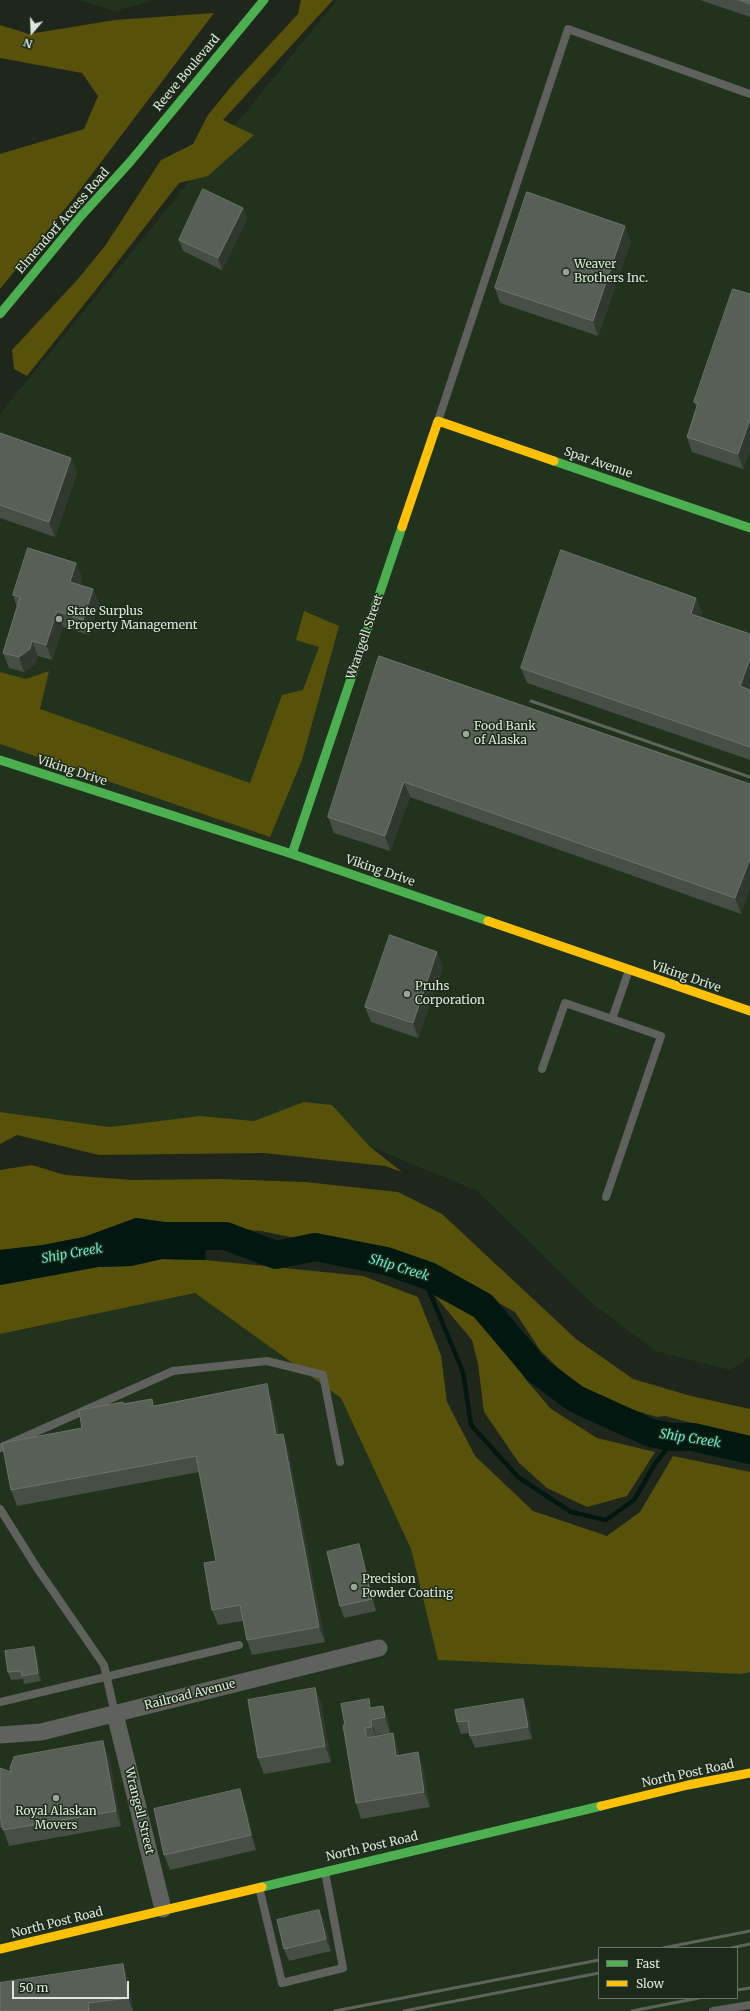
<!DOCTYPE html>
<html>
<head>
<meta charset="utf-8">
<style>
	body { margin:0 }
	#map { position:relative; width:750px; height:2011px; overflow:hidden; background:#1f271d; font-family:Merriweather,serif }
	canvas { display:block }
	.legend { position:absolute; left:598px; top:1947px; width:140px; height:52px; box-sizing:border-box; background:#1c2b19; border:1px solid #697667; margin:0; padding:5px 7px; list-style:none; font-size:12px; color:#dde7db }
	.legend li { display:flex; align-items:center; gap:8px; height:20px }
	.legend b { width:20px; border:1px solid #697667 }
	.north { position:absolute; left:12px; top:12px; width:40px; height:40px; -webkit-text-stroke:3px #1c2b19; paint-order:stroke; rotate:199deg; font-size:11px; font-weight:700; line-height:16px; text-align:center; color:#dde7db }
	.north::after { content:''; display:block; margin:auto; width:14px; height:18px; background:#dde7db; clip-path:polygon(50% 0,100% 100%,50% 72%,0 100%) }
	.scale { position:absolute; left:12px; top:1981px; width:117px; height:18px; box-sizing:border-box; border:2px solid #dde7db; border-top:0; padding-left:5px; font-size:12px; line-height:14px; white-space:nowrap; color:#dde7db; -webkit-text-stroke:3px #1c2b19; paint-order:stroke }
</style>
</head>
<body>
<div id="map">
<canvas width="750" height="2011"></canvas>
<ul class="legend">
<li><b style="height:5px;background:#4caf50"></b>Fast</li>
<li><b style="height:5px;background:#ffc107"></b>Slow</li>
</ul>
<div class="north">N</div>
<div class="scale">50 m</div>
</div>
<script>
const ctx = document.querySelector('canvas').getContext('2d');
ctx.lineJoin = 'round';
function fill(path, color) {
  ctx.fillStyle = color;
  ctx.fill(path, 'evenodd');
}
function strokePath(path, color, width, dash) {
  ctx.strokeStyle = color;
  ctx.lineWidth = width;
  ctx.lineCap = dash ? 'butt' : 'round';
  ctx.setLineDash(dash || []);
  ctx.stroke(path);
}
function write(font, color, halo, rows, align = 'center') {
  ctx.font = font + ' Merriweather,serif';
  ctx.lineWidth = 3;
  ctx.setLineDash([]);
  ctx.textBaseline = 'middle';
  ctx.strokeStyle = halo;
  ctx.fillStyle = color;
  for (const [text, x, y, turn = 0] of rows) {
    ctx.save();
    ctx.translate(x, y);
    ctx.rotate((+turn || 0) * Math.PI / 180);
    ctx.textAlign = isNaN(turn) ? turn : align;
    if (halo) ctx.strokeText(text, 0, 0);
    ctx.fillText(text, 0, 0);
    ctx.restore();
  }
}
fill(new Path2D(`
	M 78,0 L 156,0 L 115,11 Z
	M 337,0 L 750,0 L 750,1357 L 730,1370 L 655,1351 L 593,1304 L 477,1191 L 369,1146 L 200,1116 L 110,1127 L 0,1112 L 0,414 Z
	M 195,1293 L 341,1398 L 411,1549 L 438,1660 L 741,1674 L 750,1672 L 750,2011 L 0,2011 L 0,1334 ZM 599,1948 L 737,1948 L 737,1998 L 599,1998 Z`), '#21331d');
fill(new Path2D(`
	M 301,0 L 333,0 L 223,120 L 254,135 L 208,176 L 179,183 L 98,287 L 27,376 L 14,369 L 12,350 L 78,279 L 105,246 L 161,160 L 193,144 L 208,115 L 235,82 L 298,14 Z
	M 214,13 L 73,199 L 0,289 L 0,154 L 84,129 L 98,96 L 82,73 L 0,58 L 0,25 L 29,34 L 115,20 Z
	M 304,611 L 339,626 L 302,760 L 270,837 L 0,744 L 0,672 L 26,679 L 49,671 L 40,709 L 250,783 L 282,695 L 303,690 L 319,647 L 296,640 Z
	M 304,1102 L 332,1105 L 369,1146 L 402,1172 L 385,1166 L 264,1153 L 99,1155 L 17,1135 L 0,1144 L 0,1112 L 110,1127 L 200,1116 L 254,1121 Z
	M 32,1165 L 65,1175 L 132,1180 L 220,1179 L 305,1182 L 398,1192 L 442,1214 L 576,1339 L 633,1379 L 691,1396 L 750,1409 L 750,1438 L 665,1416 L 657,1417 L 621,1406 L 574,1384 L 540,1350 L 515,1312 L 448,1275 L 370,1248 L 305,1240 L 261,1231 L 207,1228 L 136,1218 L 84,1237 L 43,1245 L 0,1250 L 0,1170 Z
	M 162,1259 L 205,1260 L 363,1276 L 418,1297 L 441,1355 L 447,1402 L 475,1456 L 533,1511 L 607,1536 L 640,1512 L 673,1456 L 750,1472 L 750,1672 L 741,1674 L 438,1660 L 411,1549 L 341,1398 L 195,1293 L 0,1334 L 0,1285 L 98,1267 L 131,1266 Z
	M 435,1296 L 482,1319 L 527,1381 L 551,1409 L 597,1438 L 655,1452 L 627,1496 L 587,1507 L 547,1488 L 519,1463 L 484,1412 L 478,1364 L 472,1340 Z`), '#58510a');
fill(new Path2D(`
	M 136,1218 L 207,1228 L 205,1260 L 162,1259 L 131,1266 L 98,1267 L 0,1285 L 0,1250 L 43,1245 L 84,1237 Z`), '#031711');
strokePath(new Path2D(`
	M 422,1274 L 463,1372 L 471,1425 L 518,1477 L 571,1512 L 606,1520 L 634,1500 L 655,1464 L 676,1437`), '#031711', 4.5);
strokePath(new Path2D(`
	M 168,1236 L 226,1236 L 276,1255 L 315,1247 L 386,1261 L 429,1276 L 483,1306 L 537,1370 L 576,1399 L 651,1433 L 671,1437 L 693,1437 L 750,1450`), '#031711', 28);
strokePath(new Path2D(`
	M 438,421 L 568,29 L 750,94
	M 542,1069 L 565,1003 L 612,1019
	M 606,1197 L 661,1036 L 612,1019 L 629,970
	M 0,1448 L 173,1371 L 267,1361 L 323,1375 L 340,1462
	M 0,1509 L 37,1568 L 104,1665 L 115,1714
	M 0,1702 L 239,1645
	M 259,1887 L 282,1983 L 343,1968 L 325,1872
	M 713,2011 L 750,2005`), '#5f615d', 8);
strokePath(new Path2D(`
	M 115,1714 L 163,1909
	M 0,1735 L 41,1732 L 379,1648`), '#5f615d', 17);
strokePath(new Path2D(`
	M 0,314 L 81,216 L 130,162 L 264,0
	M 554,461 L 750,528
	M 0,760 L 292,854 L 488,921
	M 292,854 L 402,527
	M 262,1887 L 601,1806`), '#4caf50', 9);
strokePath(new Path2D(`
	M 402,527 L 438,421 L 554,461
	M 488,921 L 750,1011
	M 601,1806 L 688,1785 L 750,1773
	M 0,1949 L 262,1887`), '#ffc107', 9);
strokePath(new Path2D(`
	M 531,701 L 750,777
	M 663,1948 L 750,1931
	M 731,1948 L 750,1944
	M 737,1990 L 750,1988
	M 335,2011 L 599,1960
	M 404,2011 L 599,1973
	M 632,2011 L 699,1998`), '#5f635d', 3);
fill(new Path2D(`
	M 700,0 L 750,0 L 750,17 Z
	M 243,208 L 247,219 L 222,270 L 183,251 L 179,240 Z
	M 631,241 L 598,336 L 500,303 L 495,288 Z
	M 750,294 L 750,450 L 743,469 L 692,452 L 687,437 L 697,408 L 694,402 Z
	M 0,434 L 71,458 L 77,473 L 55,537 L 0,518 Z
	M 76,563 L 82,578 L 80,585 L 93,589 L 99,604 L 89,635 L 63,627 L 52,660 L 38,656 L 35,664 L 24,672 L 9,668 L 3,653 L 17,607 L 13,595 Z
	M 696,598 L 702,613 L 700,617 L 750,634 L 750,760 L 527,683 L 521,668 Z
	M 379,656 L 750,784 L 741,914 L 410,797 L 390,851 L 334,833 L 328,817 Z
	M 443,967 L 418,1038 L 371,1022 L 365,1007 Z
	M 272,1400 L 279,1434 L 288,1449 L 325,1642 L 252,1655 L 247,1640 L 243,1621 L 218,1625 L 212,1610 L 216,1561 L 199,1472 L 17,1506 L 11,1490 L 82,1428 L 123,1402 L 124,1404 L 154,1405 Z
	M 359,1544 L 363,1556 L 376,1611 L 344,1618 L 340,1606 Z
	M 37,1655 L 41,1681 L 24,1684 L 23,1679 L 11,1680 L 8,1672 Z
	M 315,1688 L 321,1703 L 331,1762 L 264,1774 L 258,1758 Z
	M 383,1706 L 388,1721 L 390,1733 L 376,1735 L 377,1736 L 393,1733 L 398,1749 L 399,1755 L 423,1767 L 430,1807 L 361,1819 L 356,1803 L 345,1725 Z
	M 528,1711 L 532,1739 L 475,1748 L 470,1736 L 470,1733 L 461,1734 L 457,1722 Z
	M 109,1756 L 121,1826 L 9,1846 L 3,1828 L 0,1828 L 0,1768 L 11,1772 Z
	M 245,1804 L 256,1850 L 170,1870 L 164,1855 Z
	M 319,1910 L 324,1921 L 331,1951 L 289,1961 L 284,1949 Z
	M 123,1964 L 128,1979 L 133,2011 L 0,2011 Z`), '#464e46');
fill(new Path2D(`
	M 243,208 L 247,219 L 222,270 L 218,258 Z
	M 625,226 L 631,241 L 598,336 L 593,321 Z
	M 749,422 L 750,425 L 750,450 L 743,469 L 738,454 Z
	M 71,458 L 77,473 L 55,537 L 49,522 Z
	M 76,563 L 82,578 L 76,597 L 70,582 Z
	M 93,589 L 99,604 L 89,635 L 83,620 Z
	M 696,598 L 702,613 L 697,629 L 691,614 Z
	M 57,611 L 63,627 L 52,660 L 46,645 Z
	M 32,641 L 38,656 L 35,664 L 24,672 L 19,657 Z
	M 750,659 L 750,690 L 740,686 Z
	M 404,782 L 410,797 L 390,851 L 385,836 Z
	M 750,859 L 750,889 L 741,914 L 735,898 Z
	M 437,952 L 443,967 L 418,1038 L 413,1023 Z
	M 267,1384 L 272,1400 L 282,1450 L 276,1435 Z
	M 283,1434 L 288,1449 L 325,1642 L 319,1627 Z
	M 359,1544 L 363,1556 L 376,1611 L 372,1599 Z
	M 34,1647 L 37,1655 L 41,1681 L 38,1673 Z
	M 315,1688 L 321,1703 L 331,1762 L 325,1746 Z
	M 523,1699 L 528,1711 L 532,1739 L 528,1727 Z
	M 383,1706 L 388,1721 L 390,1733 L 385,1717 Z
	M 371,1720 L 376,1735 L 378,1742 L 372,1727 Z
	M 365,1728 L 370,1743 L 367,1738 Z
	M 393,1733 L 398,1749 L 402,1771 L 396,1756 Z
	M 103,1741 L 109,1756 L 121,1826 L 116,1811 Z
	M 418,1752 L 423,1767 L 430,1807 L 424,1792 Z
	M 240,1789 L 245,1804 L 256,1850 L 251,1835 Z
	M 319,1910 L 324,1921 L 331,1951 L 326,1939 Z
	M 123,1964 L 128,1979 L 133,2011 L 128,1998 Z`), '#30382f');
const building = new Path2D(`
	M 740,0 L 750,0 L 750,4 Z
	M 203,189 L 243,208 L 218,258 L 179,240 Z
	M 527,192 L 625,226 L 593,321 L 495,288 Z
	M 733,289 L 750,294 L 750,422 L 749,422 L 738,454 L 687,437 L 698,403 L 694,402 Z
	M 0,433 L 71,458 L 49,522 L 0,505 Z
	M 28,548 L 76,563 L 70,582 L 93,589 L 83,620 L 57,611 L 46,645 L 32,641 L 30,649 L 19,657 L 3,653 L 20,597 L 13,595 Z
	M 561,550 L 696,598 L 691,614 L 750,634 L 750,659 L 740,686 L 750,690 L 750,747 L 521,668 Z
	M 379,656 L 750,784 L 750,859 L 735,898 L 404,782 L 385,836 L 328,817 Z
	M 390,935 L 437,952 L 413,1023 L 365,1007 Z
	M 267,1384 L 276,1435 L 283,1434 L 319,1627 L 247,1640 L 240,1605 L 212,1610 L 204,1563 L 216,1561 L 196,1456 L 11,1490 L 2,1443 L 82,1428 L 79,1410 L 123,1402 L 123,1404 L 152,1399 L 153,1406 Z
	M 359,1544 L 372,1599 L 340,1606 L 327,1552 Z
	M 34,1647 L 38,1673 L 22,1676 L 21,1671 L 8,1672 L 5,1651 Z
	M 315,1688 L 325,1746 L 258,1758 L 248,1700 Z
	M 369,1699 L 370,1708 L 383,1706 L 385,1717 L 371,1720 L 372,1727 L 365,1728 L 367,1738 L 393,1733 L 396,1756 L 418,1752 L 424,1792 L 356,1803 L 343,1725 L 345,1725 L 341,1704 Z
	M 523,1699 L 528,1727 L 470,1736 L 468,1721 L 457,1722 L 455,1710 Z
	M 103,1741 L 116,1811 L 3,1830 L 0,1814 L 0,1768 L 11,1772 L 10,1768 L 14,1757 Z
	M 240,1789 L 251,1835 L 164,1855 L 154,1809 Z
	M 319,1910 L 326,1939 L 284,1949 L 277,1920 Z
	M 123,1964 L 128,1998 L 88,2003 L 89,2011 L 0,2011 L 0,1983 Z`);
fill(building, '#575f56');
strokePath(building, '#6c746b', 1);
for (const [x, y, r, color] of [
	[566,272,4,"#9aa498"],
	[59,619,4,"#9aa498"],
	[466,734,4,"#9aa498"],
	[407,994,4,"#9aa498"],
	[354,1587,4,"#9aa498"],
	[56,1798,4,"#9aa498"]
]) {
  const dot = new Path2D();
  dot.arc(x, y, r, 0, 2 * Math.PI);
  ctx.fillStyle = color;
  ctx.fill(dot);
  strokePath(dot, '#1c2b19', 1.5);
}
write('12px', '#dde7db', '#1c2b19', [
	["Reeve Boulevard",187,73,-50],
	["Elmendorf Access Road",63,221,-49],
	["Spar Avenue",598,463,19],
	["Wrangell Street",365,637,-71],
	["Viking Drive",72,771,18],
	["Viking Drive",380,871,19],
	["Viking Drive",686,977,19],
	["Railroad Avenue",190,1695,-14],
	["North Post Road",688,1774,-12],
	["Wrangell Street",139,1811,76],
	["North Post Road",372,1847,-13],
	["North Post Road",57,1923,-14]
]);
write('12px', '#dde7db', '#1c2b19', [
	["Weaver",574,265],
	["Brothers Inc.",574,279],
	["State Surplus",67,612],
	["Property Management",67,626],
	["Food Bank",474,727],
	["of Alaska",474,741],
	["Pruhs",415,987],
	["Corporation",415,1001],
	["Precision",362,1580],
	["Powder Coating",362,1594],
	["Royal Alaskan",56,1812,"center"],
	["Movers",56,1826,"center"]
], 'left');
write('italic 13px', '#65e9d0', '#1c2b19', [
	["Ship Creek",72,1254,-10],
	["Ship Creek",399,1268,17],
	["Ship Creek",690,1439,9]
]);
</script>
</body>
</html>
